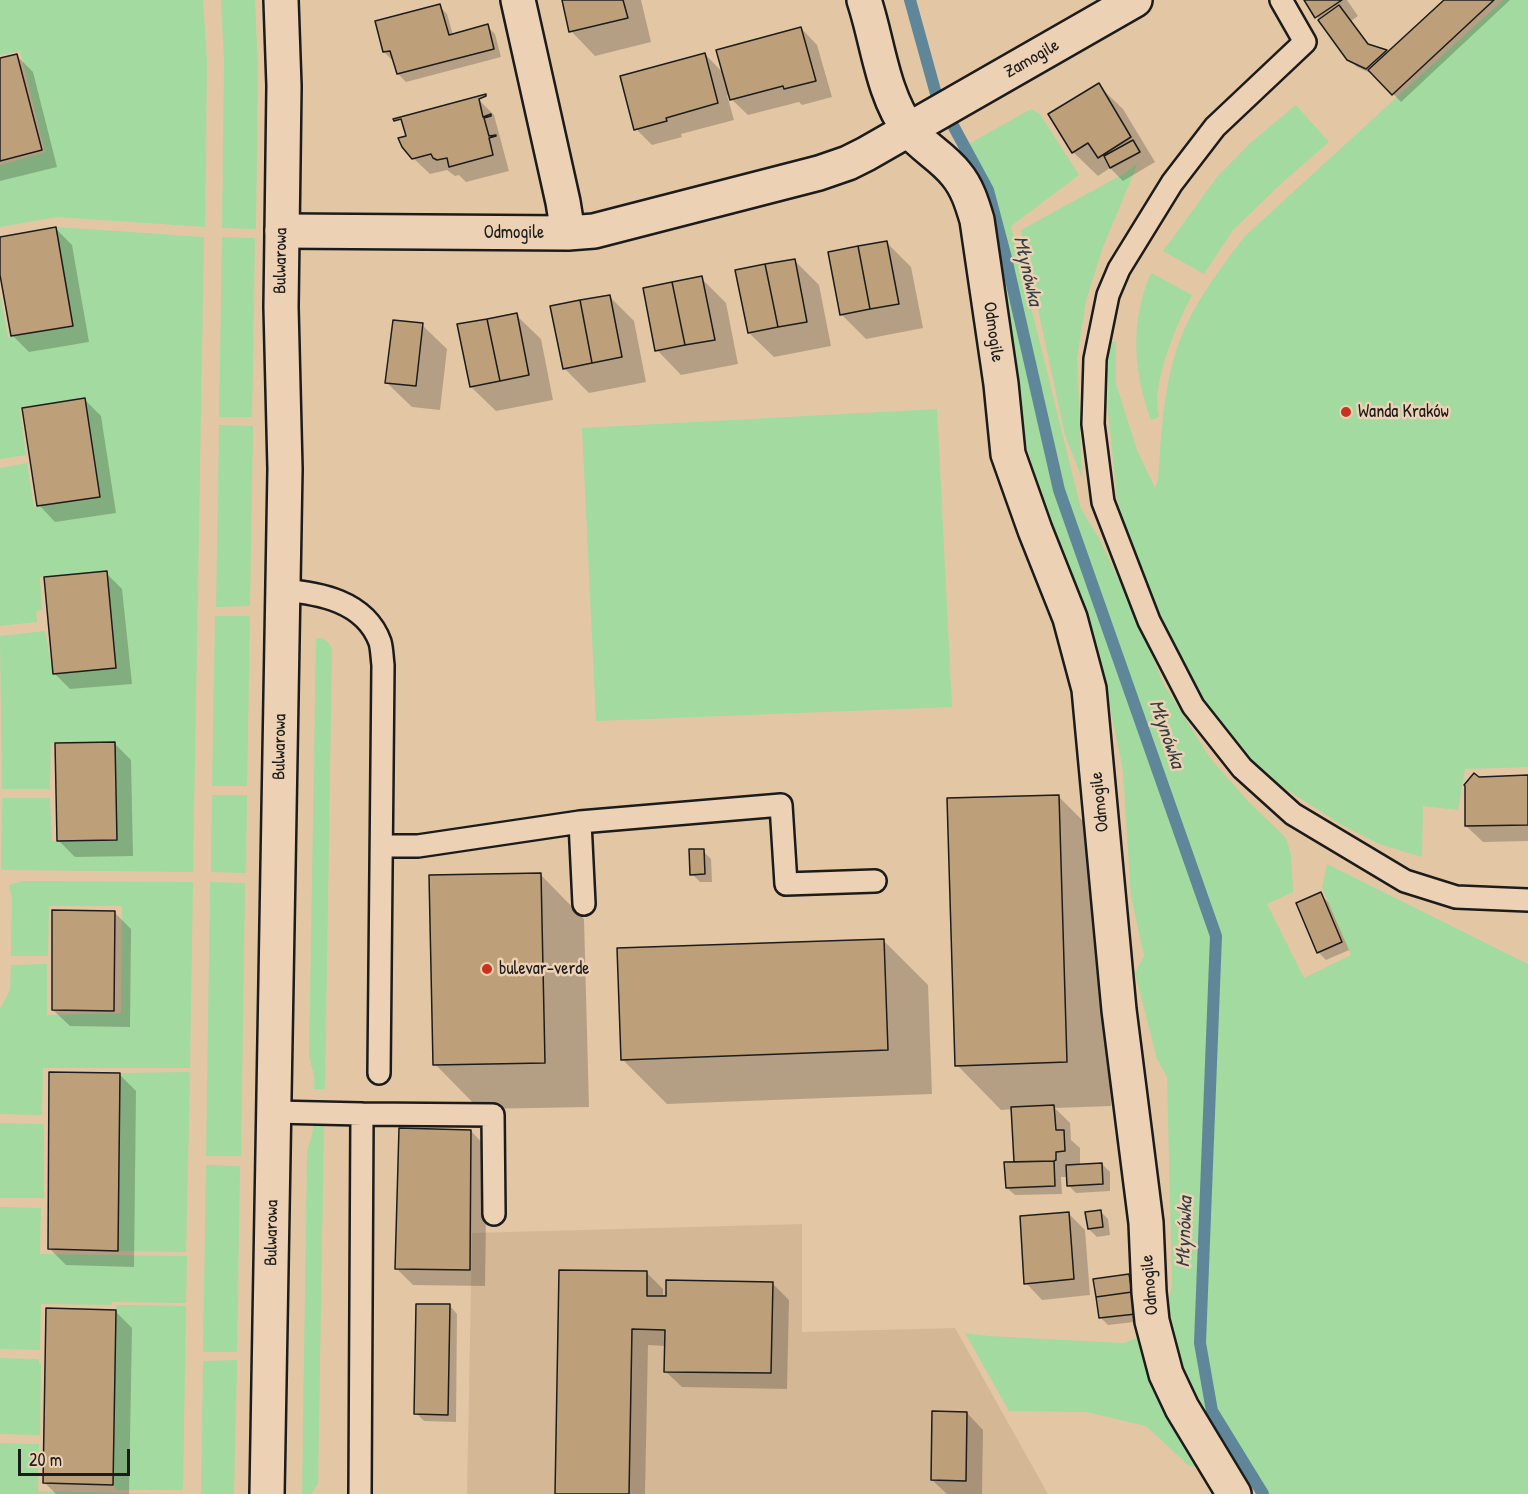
<!DOCTYPE html>
<html>
<head>
<meta charset="utf-8">
<style>
	body { margin:0 }
	#map { position:relative; width:1528px; height:1494px; overflow:hidden; background:#e3c7a5; font-family:"Patrick Hand",sans-serif }
	canvas { display:block }
	.scale { position:absolute; left:18px; top:1449px; width:112px; height:27px; box-sizing:border-box; border:3px solid #1c1c1c; border-top:0; padding-left:8px; font-size:18px; line-height:21px; white-space:nowrap; color:#1c1c1c; -webkit-text-stroke:4px #ecd1b4; paint-order:stroke }
</style>
</head>
<body>
<div id="map">
<canvas width="1528" height="1494"></canvas>
<div class="scale">20 m</div>
</div>
<script>
const ctx = document.querySelector('canvas').getContext('2d');
ctx.lineJoin = 'round';
function fill(path, color) {
  ctx.fillStyle = color;
  ctx.fill(path, 'evenodd');
}
function strokePath(path, color, width, dash) {
  ctx.strokeStyle = color;
  ctx.lineWidth = width;
  ctx.lineCap = dash ? 'butt' : 'round';
  ctx.setLineDash(dash || []);
  ctx.stroke(path);
}
function write(font, color, halo, rows, align = 'center') {
  ctx.font = font + ' "Patrick Hand",sans-serif';
  ctx.lineWidth = 5;
  ctx.setLineDash([]);
  ctx.textBaseline = 'middle';
  ctx.strokeStyle = halo;
  ctx.fillStyle = color;
  for (const [text, x, y, turn = 0] of rows) {
    ctx.save();
    ctx.translate(x, y);
    ctx.rotate((+turn || 0) * Math.PI / 180);
    ctx.textAlign = isNaN(turn) ? turn : align;
    if (halo) ctx.strokeText(text, 0, 0);
    ctx.fillText(text, 0, 0);
    ctx.restore();
  }
}
fill(new Path2D(`
	M 802,1224 L 802,1332 L 955,1328 L 1048,1494 L 467,1494 L 472,1233 Z`), '#d4b896');
fill(new Path2D(`
	M 0,0 L 203,0 L 207,61 L 205,227 L 57,217 L 0,227 L 0,165 L 45,152 L 20,51 L 0,55 Z
	M 221,0 L 255,0 L 258,68 L 256,229 L 222,228 L 224,61 Z
	M 1503,0 L 1528,0 L 1528,767 L 1465,769 L 1458,810 L 1423,806 L 1422,857 L 1379,844 L 1342,825 L 1284,788 L 1233,743 L 1196,695 L 1173,653 L 1130,543 L 1117,499 L 1108,410 L 1108,342 L 1116,342 L 1116,384 L 1137,450 L 1155,488 L 1158,480 C 1161,437 1163,392 1176,351 C 1190,308 1218,271 1245,236 Z
	M 1296,105 L 1329,142 L 1284,181 L 1233,230 L 1204,274 L 1163,251 L 1217,177 L 1250,143 Z
	M 1031,109 L 1040,114 L 1079,175 L 1011,226 L 1081,509 L 1100,540 L 1140,625 L 1164,685 L 1210,758 L 1248,801 L 1286,838 L 1291,855 L 1293,892 L 1267,904 L 1304,978 L 1351,955 L 1322,888 L 1327,864 L 1528,964 L 1528,1494 L 1270,1494 L 1251,1474 L 1189,1466 L 1146,1426 L 1086,1412 L 1009,1411 L 965,1333 L 989,1336 L 1123,1343 C 1157,1332 1165,1320 1172,1285 L 1167,1077 L 1157,1059 L 1135,973 L 1144,956 L 1131,896 L 1123,772 L 1119,750 L 1110,708 L 1079,605 L 1063,568 L 1001,362 L 984,218 L 958,150 Z
	M 1138,163 L 1103,247 L 1086,301 L 1077,358 L 1082,478 L 1065,435 L 1021,230 L 1125,173 Z
	M 56,227 L 204,237 L 193,872 L 2,870 L 1,867 L 2,798 L 50,798 L 52,841 L 117,840 L 115,742 L 51,743 L 50,789 L 2,789 L 0,636 L 45,631 L 53,674 L 116,667 L 106,571 L 40,577 L 42,610 L 36,611 L 37,622 L 0,626 L 0,468 L 27,463 L 34,507 L 100,496 L 85,399 L 20,408 L 26,455 L 0,459 L 0,295 L 8,337 L 73,326 Z
	M 222,237 L 255,238 L 252,417 L 219,417 Z
	M 1151,273 L 1192,295 C 1177,323 1150,386 1159,417 L 1151,420 C 1133,372 1130,320 1151,273 Z
	M 937,409 L 952,707 L 596,721 L 582,428 Z
	M 219,425 L 253,426 L 250,606 L 216,607 Z
	M 215,616 L 250,616 L 247,786 L 212,786 Z
	M 320,638 L 327,641 L 332,648 L 325,1089 L 314,1089 L 314,1076 L 309,1056 L 316,639 Z
	M 212,795 L 247,795 L 246,873 L 211,872 Z
	M 22,881 L 193,882 L 190,1068 L 43,1068 L 42,1115 L 0,1114 L 0,1009 L 10,990 L 11,965 L 47,964 L 47,1015 L 121,1013 L 122,906 L 49,906 L 48,956 L 11,956 L 12,898 L 9,885 Z
	M 210,882 L 245,883 L 241,1156 L 206,1156 Z
	M 190,1072 L 186,1252 L 118,1251 L 120,1073 Z
	M 0,1123 L 44,1124 L 44,1198 L 0,1198 Z
	M 324,1123 L 318,1484 L 311,1494 L 302,1494 L 307,1151 L 312,1135 L 313,1126 Z
	M 206,1165 L 240,1166 L 237,1352 L 203,1352 Z
	M 0,1207 L 41,1208 L 40,1254 L 187,1256 L 186,1303 L 112,1302 L 112,1305 L 41,1304 L 40,1350 L 0,1349 Z
	M 116,1305 L 186,1306 L 183,1490 L 116,1490 L 113,1485 Z
	M 0,1358 L 39,1359 L 39,1364 L 41,1364 L 40,1435 L 0,1434 Z
	M 237,1360 L 234,1494 L 201,1494 L 203,1361 Z
	M 0,1443 L 39,1444 L 38,1491 L 183,1494 L 0,1494 Z`), '#a3da9f');
fill(new Path2D(`
	M 564,0 L 641,0 L 651,42 L 595,56 L 571,31 Z
	M 1305,0 L 1347,0 L 1358,16 L 1351,21 L 1370,46 L 1389,53 L 1446,0 L 1510,0 L 1401,102 L 1375,75 L 1357,67 L 1348,59 Z
	M 439,6 L 447,14 L 453,35 L 487,26 L 495,34 L 501,57 L 406,82 L 398,74 L 394,59 L 392,60 L 384,52 Z
	M 801,28 L 817,45 L 832,97 L 802,105 L 799,102 L 748,115 L 727,95 L 734,120 L 681,134 L 682,137 L 652,145 L 636,129 L 705,54 L 725,75 Z
	M 17,56 L 33,72 L 57,167 L 0,181 L 0,60 Z
	M 1098,85 L 1123,109 L 1155,162 L 1123,181 L 1110,168 L 1098,176 L 1073,152 Z
	M 477,98 L 494,115 L 509,171 L 466,182 L 459,175 L 455,176 L 447,170 L 430,174 L 413,158 L 407,137 Z
	M 56,229 L 72,245 L 89,342 L 29,352 L 13,336 L 0,265 L 0,238 Z
	M 886,242 L 911,267 L 923,328 L 866,339 L 842,315 Z
	M 794,260 L 819,285 L 831,346 L 774,357 L 749,333 Z
	M 701,278 L 726,303 L 738,364 L 681,375 L 657,350 Z
	M 609,296 L 634,321 L 646,382 L 589,393 L 564,368 Z
	M 516,315 L 541,339 L 553,400 L 496,411 L 471,387 Z
	M 422,325 L 447,349 L 440,410 L 412,407 L 387,383 Z
	M 85,400 L 101,416 L 116,513 L 55,522 L 39,505 Z
	M 106,573 L 122,589 L 132,684 L 70,689 L 54,673 Z
	M 115,744 L 131,760 L 133,856 L 75,857 L 58,840 Z
	M 1528,777 L 1528,841 L 1483,842 L 1466,826 Z
	M 1058,796 L 1103,841 L 1111,1106 L 1055,1108 L 1070,1123 L 1071,1140 L 1080,1148 L 1080,1166 L 1102,1164 L 1110,1172 L 1110,1191 L 1076,1193 L 1068,1185 L 1068,1177 L 1061,1177 L 1062,1194 L 1015,1195 L 1007,1188 L 1018,1163 L 1013,1109 L 1001,1110 L 957,1065 Z
	M 703,851 L 711,859 L 712,882 L 700,882 L 692,874 Z
	M 540,874 L 584,919 L 589,1107 L 479,1109 L 435,1064 Z
	M 1320,894 L 1328,902 L 1349,950 L 1326,960 L 1318,952 Z
	M 115,913 L 131,929 L 130,1027 L 70,1026 L 53,1010 Z
	M 883,940 L 928,985 L 932,1094 L 667,1104 L 622,1059 Z
	M 119,1074 L 136,1091 L 134,1267 L 66,1265 L 49,1248 Z
	M 471,1131 L 487,1148 L 485,1286 L 413,1285 L 396,1268 Z
	M 1100,1211 L 1108,1219 L 1110,1235 L 1097,1237 L 1089,1229 Z
	M 1069,1214 L 1085,1230 L 1090,1295 L 1042,1300 L 1026,1283 Z
	M 647,1273 L 663,1289 L 663,1297 L 772,1283 L 789,1300 L 787,1389 L 682,1387 L 665,1371 L 666,1346 L 648,1345 L 645,1494 L 556,1494 Z
	M 1129,1276 L 1137,1284 L 1143,1321 L 1108,1325 L 1100,1317 Z
	M 450,1306 L 457,1314 L 456,1422 L 424,1421 L 416,1413 Z
	M 115,1311 L 132,1328 L 129,1494 L 56,1494 L 45,1483 Z
	M 967,1413 L 983,1430 L 982,1494 L 947,1494 L 932,1480 Z`), '#0003');
strokePath(new Path2D(`
	M 910,0 L 936,94 L 988,190 L 1006,258 L 1059,490 L 1216,936 L 1200,1343 L 1212,1411 L 1263,1494`), '#5f8699', 12);
const building = new Path2D(`
	M 562,0 L 623,0 L 628,18 L 569,32 Z
	M 1304,0 L 1342,0 L 1315,18 Z
	M 1444,0 L 1494,0 L 1392,95 L 1368,70 Z
	M 440,4 L 449,35 L 488,24 L 494,49 L 397,74 L 390,51 L 383,52 L 375,21 Z
	M 1339,5 L 1368,44 L 1387,50 L 1366,69 L 1347,60 L 1318,20 Z
	M 801,27 L 816,81 L 784,89 L 783,86 L 730,100 L 716,50 Z
	M 705,53 L 718,103 L 666,118 L 667,121 L 634,130 L 620,76 Z
	M 17,54 L 42,150 L 0,161 L 0,58 Z
	M 1099,83 L 1131,137 L 1098,158 L 1088,143 L 1072,153 L 1048,114 Z
	M 486,94 L 486,96 L 479,99 L 483,117 L 491,114 L 491,116 L 484,118 L 489,136 L 496,135 L 496,136 L 489,138 L 493,155 L 449,167 L 447,158 L 437,160 L 433,158 L 431,154 L 412,159 L 402,147 L 398,138 L 406,136 L 401,119 L 394,121 L 393,119 Z
	M 1133,140 L 1140,152 L 1110,168 L 1104,156 Z
	M 56,227 L 73,326 L 11,336 L 0,275 L 0,237 Z
	M 887,241 L 899,304 L 870,309 L 858,246 Z
	M 858,246 L 870,309 L 840,315 L 828,252 Z
	M 795,259 L 807,322 L 778,327 L 765,264 Z
	M 765,264 L 778,327 L 748,333 L 735,270 Z
	M 702,276 L 715,340 L 685,345 L 672,282 Z
	M 672,282 L 685,345 L 655,351 L 643,288 Z
	M 610,295 L 622,357 L 592,363 L 580,300 Z
	M 580,300 L 592,363 L 563,369 L 550,306 Z
	M 517,313 L 529,375 L 500,381 L 487,319 Z
	M 487,319 L 500,381 L 470,387 L 457,324 Z
	M 393,320 L 423,323 L 416,386 L 385,383 Z
	M 85,398 L 100,497 L 37,506 L 22,408 Z
	M 107,571 L 116,668 L 53,674 L 44,577 Z
	M 115,742 L 117,840 L 57,841 L 55,743 Z
	M 1474,773 L 1479,777 L 1528,775 L 1528,825 L 1465,826 L 1465,786 L 1464,785 Z
	M 1059,795 L 1067,1062 L 955,1066 L 947,798 Z
	M 689,849 L 704,849 L 705,874 L 690,875 Z
	M 541,873 L 545,1063 L 433,1065 L 429,875 Z
	M 1321,892 L 1342,942 L 1317,953 L 1296,903 Z
	M 52,910 L 115,911 L 114,1011 L 52,1010 Z
	M 884,939 L 888,1050 L 621,1060 L 617,948 Z
	M 49,1072 L 120,1073 L 118,1251 L 48,1249 Z
	M 1054,1105 L 1056,1130 L 1064,1130 L 1065,1151 L 1056,1152 L 1056,1160 L 1054,1161 L 1014,1162 L 1011,1107 Z
	M 399,1128 L 471,1130 L 470,1270 L 395,1269 Z
	M 1054,1161 L 1055,1186 L 1006,1188 L 1004,1162 Z
	M 1102,1163 L 1103,1184 L 1067,1186 L 1066,1165 Z
	M 1101,1210 L 1103,1227 L 1088,1229 L 1085,1212 Z
	M 1069,1212 L 1074,1279 L 1024,1284 L 1020,1216 Z
	M 559,1270 L 647,1271 L 647,1296 L 666,1296 L 666,1280 L 773,1282 L 771,1373 L 664,1372 L 665,1330 L 632,1329 L 629,1494 L 555,1494 Z
	M 1129,1274 L 1132,1292 L 1096,1297 L 1093,1279 Z
	M 1132,1292 L 1136,1314 L 1099,1318 L 1096,1297 Z
	M 416,1304 L 450,1304 L 448,1415 L 414,1414 Z
	M 46,1308 L 116,1310 L 113,1485 L 43,1483 Z
	M 932,1411 L 967,1412 L 966,1481 L 931,1480 Z`);
fill(building, '#bda079');
strokePath(building, '#1c1c1c', 1.5);
const lane = new Path2D(`
	M 1281,0 L 1305,42 L 1215,127 L 1172,183 L 1119,269 L 1108,295 L 1095,359 L 1093,424 L 1103,502 L 1149,621 L 1193,706 L 1242,768 L 1293,814 L 1405,881 L 1456,897 L 1528,900
	M 282,590 C 319,593 365,601 380,642 C 382,649 382,658 383,665 L 379,1073
	M 580,822 L 584,904
	M 382,846 L 418,846 L 580,822 L 781,805 L 786,884 L 875,881
	M 274,1112 L 362,1114
	M 360,1494 L 362,1114 L 493,1115 L 494,1214`);
const street = new Path2D(`
	M 518,0 L 563,202 L 568,233
	M 864,0 C 878,42 882,94 909,130 C 923,147 943,157 956,174 C 967,187 972,203 977,220 L 1001,384 L 1008,454 L 1035,530 L 1070,618 L 1089,689 L 1119,1010 L 1146,1223 L 1149,1292 L 1152,1321 L 1166,1374 L 1182,1408 L 1234,1494
	M 282,231 L 568,233 L 594,231 L 819,173 L 848,163 L 866,154 L 1135,0`);
const secondary = new Path2D(`
	M 267,1494 L 285,469 L 281,307 L 284,86 L 281,0`);
strokePath(lane, '#1c1c1c', 26);
strokePath(street, '#1c1c1c', 38);
strokePath(secondary, '#1c1c1c', 38);
strokePath(lane, '#ecd1b4', 21);
strokePath(street, '#ecd1b4', 33);
strokePath(secondary, '#ecd1b4', 33);
for (const [x, y, r, color] of [
	[1346,412,6,"#c8321e"],
	[487,969,6,"#c8321e"]
]) {
  const dot = new Path2D();
  dot.arc(x, y, r, 0, 2 * Math.PI);
  ctx.fillStyle = color;
  ctx.fill(dot);
  strokePath(dot, '#ecd1b4', 2);
}
write('18px', '#1c1c1c', '#ecd1b4', [
	["Zamogile",1032,59,-30],
	["Odmogile",514,233],
	["Bulwarowa",281,261,-89],
	["Odmogile",993,332,82],
	["Bulwarowa",280,747,-89],
	["Odmogile",1100,802,-96],
	["Bulwarowa",272,1233,-89],
	["Odmogile",1150,1285,-95]
]);
write('18px', '#1c1c1c', '#ecd1b4', [
	["Wanda Kraków",1358,412],
	["bulevar-verde",499,969]
], 'left');
write('italic 20px', '#323f46', '#ecd1b4', [
	["Młynówka",1027,271,77],
	["Młynówka",1166,734,71],
	["Młynówka",1185,1232,-88]
]);
</script>
</body>
</html>
